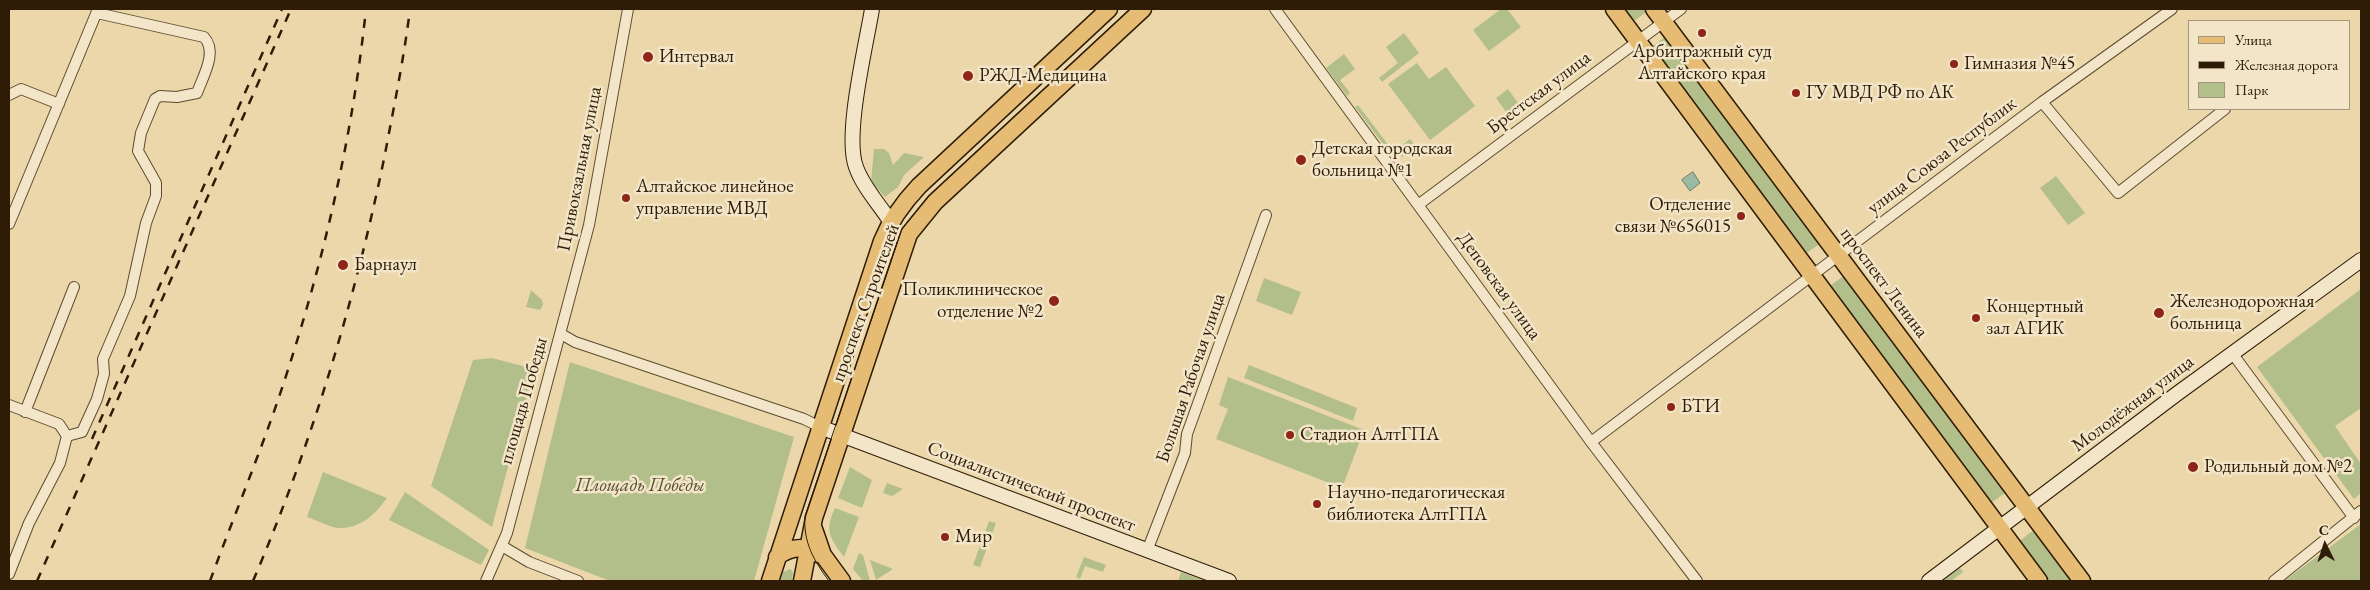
<!DOCTYPE html>
<html>
<head>
<meta charset="utf-8">
<style>
	body { margin:0 }
	#map { position:relative; width:2370px; height:590px; overflow:hidden; background:#ebd7aa; font-family:"EB Garamond",serif }
	canvas { display:block }
	.frame { position:absolute; inset:0; border:10px solid #2e1c07; pointer-events:none }
	.legend { position:absolute; left:2188px; top:20px; width:162px; height:90px; box-sizing:border-box; background:#f2e5c8; border:1px solid #a4957b; margin:0; padding:6px 9px; list-style:none; font-size:15px; color:#2e1c07 }
	.legend li { display:flex; align-items:center; gap:10px; height:25px }
	.legend b { width:25px; border:1px solid #a4957b }
	.north { position:absolute; left:2300px; top:520px; width:50px; height:50px; -webkit-text-stroke:4px #f2e5c8; paint-order:stroke; rotate:356deg; font-size:14px; font-weight:700; line-height:20px; text-align:center; color:#2e1c07 }
	.north::after { content:''; display:block; margin:auto; width:18px; height:22px; background:#2e1c07; clip-path:polygon(50% 0,100% 100%,50% 72%,0 100%) }
</style>
</head>
<body>
<div id="map">
<canvas width="2370" height="590"></canvas>
<div class="frame"></div>
<ul class="legend">
<li><b style="height:6px;background:#e6bc75"></b>Улица</li>
<li><b style="height:6px;background:#2e1c07"></b>Железная дорога</li>
<li><b style="height:14px;background:#b3bf8b"></b>Парк</li>
</ul>
<div class="north">С</div>
</div>
<script>
const ctx = document.querySelector('canvas').getContext('2d');
ctx.lineJoin = 'round';
function fill(path, color) {
  ctx.fillStyle = color;
  ctx.fill(path, 'evenodd');
}
function strokePath(path, color, width, dash) {
  ctx.strokeStyle = color;
  ctx.lineWidth = width;
  ctx.lineCap = dash ? 'butt' : 'round';
  ctx.setLineDash(dash || []);
  ctx.stroke(path);
}
function write(font, color, halo, rows, align = 'center') {
  ctx.font = font + ' "EB Garamond",serif';
  ctx.lineWidth = 5;
  ctx.setLineDash([]);
  ctx.textBaseline = 'middle';
  ctx.strokeStyle = halo;
  ctx.fillStyle = color;
  for (const [text, x, y, turn = 0] of rows) {
    ctx.save();
    ctx.translate(x, y);
    ctx.rotate((+turn || 0) * Math.PI / 180);
    ctx.textAlign = isNaN(turn) ? turn : align;
    if (halo) ctx.strokeText(text, 0, 0);
    ctx.fillText(text, 0, 0);
    ctx.restore();
  }
}
fill(new Path2D(`
	M 1501,9 L 1507,9 L 1521,27 L 1489,51 L 1473,30 Z
	M 1625,9 L 1649,9 L 1649,10 L 1634,21 Z
	M 1404,33 L 1419,53 L 1382,82 L 1379,78 L 1398,63 L 1386,47 Z
	M 1666,36 L 1821,243 L 1805,254 L 1651,48 Z
	M 1344,54 L 1355,69 L 1340,80 L 1350,93 L 1347,96 L 1326,68 Z
	M 1417,63 L 1429,79 L 1446,67 L 1475,106 L 1430,140 L 1388,84 Z
	M 1508,89 L 1521,107 L 1509,116 L 1496,98 Z
	M 1358,105 L 1393,151 L 1390,153 L 1355,107 Z
	M 1410,139 L 1416,146 L 1402,157 L 1396,150 Z
	M 874,149 L 884,149 L 889,153 L 893,165 L 904,153 L 924,157 L 904,175 L 898,187 L 885,197 L 871,182 Z
	M 2056,176 L 2085,213 L 2068,225 L 2040,188 Z
	M 1845,275 L 2009,490 L 1990,504 L 1828,287 Z
	M 1264,278 L 1301,292 L 1292,315 L 1256,301 Z
	M 2361,289 L 2361,408 L 2335,426 L 2361,464 L 2361,493 L 2354,499 L 2257,367 Z
	M 531,290 L 542,300 L 543,305 L 540,310 L 526,307 Z
	M 492,358 L 534,369 L 492,527 L 431,486 L 473,360 Z
	M 570,362 L 794,437 L 754,581 L 610,581 L 525,548 Z
	M 1249,365 L 1357,408 L 1353,421 L 1244,378 Z
	M 1228,377 L 1364,430 L 1342,488 L 1216,439 L 1228,409 L 1219,405 Z
	M 850,467 L 872,480 L 862,508 L 838,498 Z
	M 323,472 L 387,498 C 376,513 363,527 342,528 C 332,529 317,520 307,517 Z
	M 887,483 L 903,489 L 892,496 L 883,493 Z
	M 405,492 L 489,550 L 481,565 L 389,520 Z
	M 835,508 L 859,517 L 844,557 C 830,538 824,531 835,508 Z
	M 989,521 L 996,523 L 980,567 L 973,565 Z
	M 2361,524 L 2361,581 L 2284,581 Z
	M 2034,530 L 2072,581 L 2049,581 L 2019,541 Z
	M 859,553 L 863,555 L 870,581 L 863,581 L 853,569 Z
	M 1084,557 L 1106,565 L 1103,572 L 1085,566 L 1080,579 L 1076,577 Z
	M 870,560 L 893,569 L 876,580 Z
	M 1960,568 L 1963,572 L 1951,581 L 1942,581 Z
	M 790,569 L 793,572 L 792,581 L 779,581 L 781,573 Z
	M 1181,572 L 1206,581 L 1178,581 Z`), '#b3bf8b');
const water = new Path2D(`
	M 1693,172 L 1700,183 L 1690,191 L 1682,180 Z`);
fill(water, '#9abaa3');
strokePath(water, '#6f7b65', 1);
const street = new Path2D(`
	M 1275,9 L 1591,442 L 1697,581
	M 9,95 L 21,89 L 59,104
	M 2042,102 L 2118,193 L 2225,109
	M 1418,205 L 1681,9
	M 9,224 L 98,9
	M 561,334 L 575,342 L 804,419 L 820,427
	M 2232,353 L 2354,518
	M 9,405 L 59,424 L 67,436 L 60,463 L 29,523 L 9,574
	M 25,412 L 74,287
	M 67,436 L 82,432 L 97,399 L 104,374 L 103,359 L 130,296 L 146,223 L 156,196 L 156,183 L 138,151 L 141,133 L 155,99 L 160,96 L 177,97 L 197,93 C 203,76 218,52 204,37 L 97,13
	M 1591,442 L 2042,102 L 2172,9
	M 502,546 L 529,562 L 578,581
	M 1147,551 L 1185,453 L 1187,434 L 1266,215
	M 486,581 L 507,533 L 589,225 L 628,9
	M 2274,581 L 2361,511`);
const secondary = new Path2D(`
	M 872,9 C 866,46 844,135 856,167 C 863,187 879,204 890,221
	M 820,427 L 1229,581
	M 1929,581 L 2178,393 L 2361,260`);
const primary = new Path2D(`
	M 1614,9 L 2039,581
	M 1654,9 L 2082,581
	M 814,529 L 823,555 L 842,581
	M 777,557 C 790,547 804,545 818,554
	M 770,581 L 882,241 C 891,219 903,203 919,186 L 1109,9
	M 802,581 L 814,518 L 909,234 L 935,202 L 1143,9`);
strokePath(street, '#5d4b30', 12);
strokePath(secondary, '#2e1c07', 16);
strokePath(primary, '#2e1c07', 19);
strokePath(street, '#f2e5c8', 10);
strokePath(secondary, '#f2e5c8', 14);
strokePath(primary, '#e6bc75', 16);
strokePath(new Path2D(`
	M 829,581 C 814,561 803,542 805,516 L 902,229 L 929,196 L 1130,9`), '#2e1c07', 1);
strokePath(new Path2D(`
	M 92,439 L 282,9
	M 37,581 L 291,9
	M 210,581 C 232,521 257,461 278,400 C 321,273 352,142 366,9
	M 253,581 C 312,443 355,301 385,154 C 394,106 404,58 410,9`), '#2e1c07', 2.5, [9, 9]);
for (const [x, y, r, color] of [
	[1702,33,5,"#8f2418"],
	[648,57,6,"#8f2418"],
	[1954,64,5,"#8f2418"],
	[968,76,6,"#8f2418"],
	[1796,93,5,"#8f2418"],
	[1301,160,6,"#8f2418"],
	[626,198,5,"#8f2418"],
	[1741,216,5,"#8f2418"],
	[343,265,6,"#8f2418"],
	[1054,301,6,"#8f2418"],
	[2159,313,6,"#8f2418"],
	[1976,318,5,"#8f2418"],
	[1671,407,5,"#8f2418"],
	[1290,435,5,"#8f2418"],
	[2193,467,6,"#8f2418"],
	[1317,504,5,"#8f2418"],
	[945,537,5,"#8f2418"]
]) {
  const dot = new Path2D();
  dot.arc(x, y, r, 0, 2 * Math.PI);
  ctx.fillStyle = color;
  ctx.fill(dot);
  strokePath(dot, '#f2e5c8', 2);
}
write('19px', '#2e1c07', '#f2e5c8', [
	["Арбитражный суд",1702,52,"center"],
	["Алтайского края",1702,74,"center"],
	["Интервал",659,57],
	["Гимназия №45",1964,64],
	["РЖД-Медицина",979,76],
	["ГУ МВД РФ по АК",1806,93],
	["Детская городская",1312,149],
	["больница №1",1312,171],
	["Алтайское линейное",636,187],
	["управление МВД",636,209],
	["Отделение",1731,205,"right"],
	["связи №656015",1731,227,"right"],
	["Барнаул",354,265],
	["Поликлиническое",1043,290,"right"],
	["отделение №2",1043,312,"right"],
	["Железнодорожная",2170,302],
	["больница",2170,324],
	["Концертный",1986,307],
	["зал АГИК",1986,329],
	["БТИ",1681,407],
	["Стадион АлтГПА",1300,435],
	["Родильный дом №2",2204,467],
	["Научно-педагогическая",1327,493],
	["библиотека АлтГПА",1327,515],
	["Мир",955,537]
], 'left');
write('19px', '#2e1c07', '#f2e5c8', [
	["Брестская улица",1539,93,-37],
	["улица Союза Республик",1942,156,-37],
	["Привокзальная улица",580,169,-79],
	["проспект Ленина",1884,283,53],
	["Деповская улица",1499,286,54],
	["проспект Строителей",866,303,-70],
	["Большая Рабочая улица",1191,378,-71],
	["площадь Победы",524,401,-74],
	["Молодёжная улица",2133,404,-37],
	["Социалистический проспект",1031,487,21]
]);
write('italic 19px', '#564d2f', '#f2e5c8', [
	["Площадь Победы",640,486]
]);
</script>
</body>
</html>
